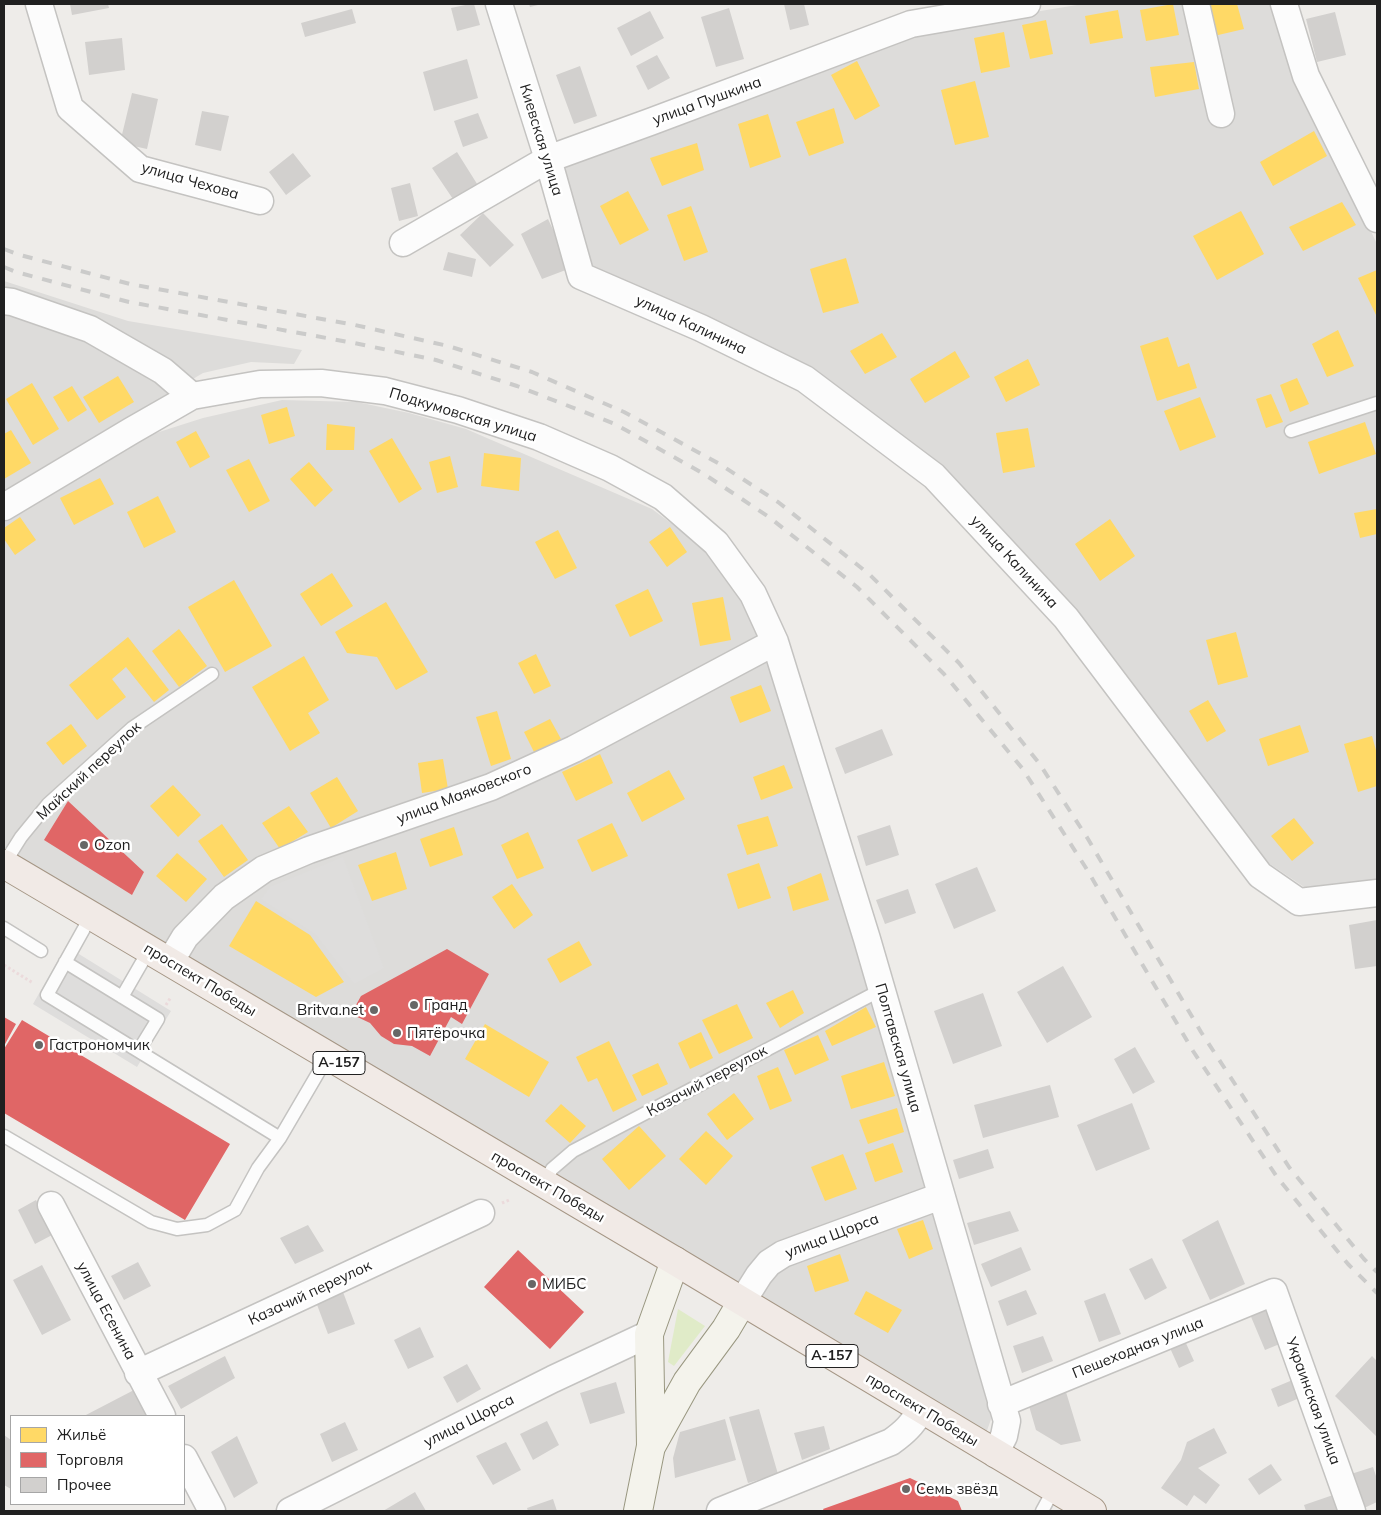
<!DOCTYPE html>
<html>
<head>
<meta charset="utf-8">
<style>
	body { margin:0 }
	#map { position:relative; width:1381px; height:1515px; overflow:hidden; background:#eeece9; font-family:Mulish,sans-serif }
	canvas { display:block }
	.frame { position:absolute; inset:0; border:5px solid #202020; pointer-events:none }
	.legend { position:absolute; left:10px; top:1415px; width:175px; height:90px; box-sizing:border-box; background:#fff; border:1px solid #a6a6a6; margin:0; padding:6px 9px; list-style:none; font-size:15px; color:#202020 }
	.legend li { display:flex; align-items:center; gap:10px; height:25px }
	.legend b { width:25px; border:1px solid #a6a6a6 }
</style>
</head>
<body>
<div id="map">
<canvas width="1381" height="1515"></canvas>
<div class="frame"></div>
<ul class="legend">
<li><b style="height:14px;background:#ffd966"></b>Жильё</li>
<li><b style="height:14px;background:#e06666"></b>Торговля</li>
<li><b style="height:14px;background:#d2d0ce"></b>Прочее</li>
</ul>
</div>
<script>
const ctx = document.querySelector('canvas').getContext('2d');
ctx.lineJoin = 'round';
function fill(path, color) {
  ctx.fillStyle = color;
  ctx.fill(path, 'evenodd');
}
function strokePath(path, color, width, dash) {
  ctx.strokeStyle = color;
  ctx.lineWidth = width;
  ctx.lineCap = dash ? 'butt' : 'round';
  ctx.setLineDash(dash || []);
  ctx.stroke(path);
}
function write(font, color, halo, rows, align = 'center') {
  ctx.font = font + ' Mulish,sans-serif';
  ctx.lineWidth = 5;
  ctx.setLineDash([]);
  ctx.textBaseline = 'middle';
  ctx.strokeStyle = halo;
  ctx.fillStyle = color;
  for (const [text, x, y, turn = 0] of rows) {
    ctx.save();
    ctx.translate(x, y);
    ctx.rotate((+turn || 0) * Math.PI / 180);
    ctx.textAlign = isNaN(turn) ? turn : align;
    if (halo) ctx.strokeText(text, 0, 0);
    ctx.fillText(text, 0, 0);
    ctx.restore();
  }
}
fill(new Path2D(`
	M 1083,4 L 1277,4 L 1301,86 L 1377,244 L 1377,882 L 1307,889 L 1267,862 L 1077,610 L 940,467 L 590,271 L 563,164 L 913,32 Z
	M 4,281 L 128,321 L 302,350 L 294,364 L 251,362 L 203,373 L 4,491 Z
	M 282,400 L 357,402 L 409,413 L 466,429 L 652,509 L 711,553 L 747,601 L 777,677 L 994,1411 L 985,1436 L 4,853 L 4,520 L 137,439 L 203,418 Z`), '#dddcda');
fill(new Path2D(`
	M 678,1309 L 705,1326 L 674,1366 L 668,1362 Z`), '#e0ebc8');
fill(new Path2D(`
	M 343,857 L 384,968 L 354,984 L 315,934 L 261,899 L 270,887 Z
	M 66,946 L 171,1011 L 137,1067 L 33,1004 Z`), '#dedddc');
fill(new Path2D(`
	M 1173,4 L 1179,35 L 1146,41 L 1140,10 Z
	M 1206,4 L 1237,4 L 1244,29 L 1214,36 Z
	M 1118,10 L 1123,38 L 1090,44 L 1085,16 Z
	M 1046,20 L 1053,54 L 1030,59 L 1022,25 Z
	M 1004,32 L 1010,67 L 981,73 L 974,38 Z
	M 857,61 L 880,106 L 855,120 L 831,75 Z
	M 1194,62 L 1199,89 L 1155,97 L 1150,67 Z
	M 975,81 L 989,137 L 955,145 L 941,90 Z
	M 834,108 L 844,143 L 809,156 L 796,122 Z
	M 768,114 L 781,157 L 750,168 L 738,124 Z
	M 1314,131 L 1327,156 L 1273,186 L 1260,162 Z
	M 697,143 L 704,170 L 662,186 L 650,158 Z
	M 628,191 L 649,230 L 620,245 L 600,206 Z
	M 1342,202 L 1356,225 L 1303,251 L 1289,227 Z
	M 691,206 L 708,252 L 684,261 L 667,215 Z
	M 1241,211 L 1264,254 L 1217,280 L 1193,236 Z
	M 846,258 L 859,303 L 823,313 L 810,269 Z
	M 1377,270 L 1377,317 L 1358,278 Z
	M 1338,330 L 1354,366 L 1327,377 L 1312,344 Z
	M 882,333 L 897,357 L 865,374 L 850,351 Z
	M 1168,337 L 1178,367 L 1189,363 L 1197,388 L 1157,401 L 1140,346 Z
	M 955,351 L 970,377 L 925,403 L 910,379 Z
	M 1028,359 L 1040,385 L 1006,402 L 994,377 Z
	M 118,376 L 134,402 L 99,423 L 83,397 Z
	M 1297,378 L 1309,404 L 1290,412 L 1280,385 Z
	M 32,383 L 59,429 L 33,445 L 6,399 Z
	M 72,386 L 87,410 L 68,422 L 53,397 Z
	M 1271,394 L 1283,422 L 1266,428 L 1256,399 Z
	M 1200,397 L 1216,437 L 1180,451 L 1164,411 Z
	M 287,407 L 295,436 L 269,444 L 261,415 Z
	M 1365,422 L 1376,454 L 1319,474 L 1308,442 Z
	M 327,424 L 355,427 L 354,450 L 326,450 Z
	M 1028,428 L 1035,467 L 1003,473 L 996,433 Z
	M 11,430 L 31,463 L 4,479 L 4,434 Z
	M 196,431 L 210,457 L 190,468 L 176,442 Z
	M 392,438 L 422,489 L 399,503 L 369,451 Z
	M 484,453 L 521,458 L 519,491 L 481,486 Z
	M 450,456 L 458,487 L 437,493 L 429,462 Z
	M 249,459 L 270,501 L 249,512 L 226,470 Z
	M 309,462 L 333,490 L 315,507 L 290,479 Z
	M 100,478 L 114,504 L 74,525 L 60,498 Z
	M 158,496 L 176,532 L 144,548 L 127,512 Z
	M 1377,509 L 1377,534 L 1360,538 L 1354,513 Z
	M 20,517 L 36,540 L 15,555 L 4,539 L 4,528 Z
	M 1110,519 L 1135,556 L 1100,581 L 1075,544 Z
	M 670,527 L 687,552 L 667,567 L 649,542 Z
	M 558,530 L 577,568 L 555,579 L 535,542 Z
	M 332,573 L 353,606 L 321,626 L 300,594 Z
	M 234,580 L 272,646 L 225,672 L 188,607 Z
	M 648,589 L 663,621 L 630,637 L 615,605 Z
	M 723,597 L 731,640 L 700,646 L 692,603 Z
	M 386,602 L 428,672 L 396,690 L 377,657 L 347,653 L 335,632 Z
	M 179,629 L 207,666 L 179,687 L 152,651 Z
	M 1236,632 L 1248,677 L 1218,685 L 1206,640 Z
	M 128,637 L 169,690 L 154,702 L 126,667 L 112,679 L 126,697 L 97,720 L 69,685 Z
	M 536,654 L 551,686 L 534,694 L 518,663 Z
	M 304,656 L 329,700 L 308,713 L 320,733 L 290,751 L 252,687 Z
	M 761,685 L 771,711 L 740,723 L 730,697 Z
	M 1208,700 L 1226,731 L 1207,742 L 1189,711 Z
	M 497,711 L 511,759 L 491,766 L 476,717 Z
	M 550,719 L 561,739 L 534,752 L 524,732 Z
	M 71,724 L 87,746 L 63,765 L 46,743 Z
	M 1300,725 L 1309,752 L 1268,766 L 1259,739 Z
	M 1372,736 L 1377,754 L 1377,786 L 1358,792 L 1344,744 Z
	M 600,754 L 613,783 L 576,801 L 562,772 Z
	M 443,759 L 448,789 L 422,793 L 418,763 Z
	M 784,765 L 793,788 L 761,800 L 753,777 Z
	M 669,770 L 685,799 L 642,822 L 627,793 Z
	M 337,777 L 358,811 L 331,828 L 310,793 Z
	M 173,785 L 201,815 L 178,837 L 150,806 Z
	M 289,806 L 308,832 L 280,849 L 262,823 Z
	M 768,816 L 778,846 L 747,855 L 737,825 Z
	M 1294,818 L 1314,843 L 1292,861 L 1271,836 Z
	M 612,823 L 628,856 L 592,872 L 577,840 Z
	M 222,824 L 248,860 L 224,877 L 198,841 Z
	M 454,827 L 463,855 L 430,867 L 420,839 Z
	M 528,832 L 544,868 L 517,879 L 501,845 Z
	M 396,852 L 407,889 L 372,901 L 358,865 Z
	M 177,853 L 207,879 L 186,902 L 156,876 Z
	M 759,863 L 771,898 L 738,909 L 727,874 Z
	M 821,873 L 829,900 L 793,911 L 787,887 Z
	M 512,884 L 533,915 L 514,929 L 492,897 Z
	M 256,901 L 310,935 L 344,982 L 316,997 L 229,946 Z
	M 579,941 L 592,965 L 560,983 L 547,959 Z
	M 793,990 L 804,1013 L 780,1028 L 766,1003 Z
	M 737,1004 L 753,1038 L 719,1054 L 702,1020 Z
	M 866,1007 L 876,1027 L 832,1046 L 825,1031 Z
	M 485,1024 L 549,1062 L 529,1097 L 465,1059 Z
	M 701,1032 L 713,1058 L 690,1069 L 678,1043 Z
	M 818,1035 L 829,1060 L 795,1075 L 784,1050 Z
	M 609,1041 L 637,1100 L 613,1112 L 597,1078 L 588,1082 L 576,1057 Z
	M 884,1062 L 895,1096 L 851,1109 L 841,1076 Z
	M 658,1063 L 668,1084 L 642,1096 L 632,1075 Z
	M 778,1067 L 792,1101 L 770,1110 L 757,1076 Z
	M 734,1093 L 754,1119 L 727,1140 L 707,1114 Z
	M 561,1104 L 586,1126 L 570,1143 L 545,1121 Z
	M 897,1108 L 904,1132 L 868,1144 L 859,1120 Z
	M 639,1126 L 666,1156 L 629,1190 L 602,1159 Z
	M 706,1131 L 733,1156 L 706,1185 L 679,1159 Z
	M 893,1143 L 903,1172 L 875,1182 L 865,1153 Z
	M 843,1154 L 857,1189 L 825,1201 L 811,1167 Z
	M 923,1220 L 933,1249 L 909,1259 L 897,1229 Z
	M 840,1254 L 849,1281 L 815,1292 L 807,1266 Z
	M 866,1291 L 902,1310 L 888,1333 L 854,1314 Z`), '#ffd966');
fill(new Path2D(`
	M 68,801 L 144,872 L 132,895 L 44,840 Z
	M 447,949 L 489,974 L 462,1024 L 451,1017 L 430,1056 L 412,1046 L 394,1044 L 381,1036 L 370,1023 L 351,1014 L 361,996 Z
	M 4,1017 L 16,1024 L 4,1046 Z
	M 22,1020 L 230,1144 L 185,1220 L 4,1113 L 4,1049 Z
	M 518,1250 L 584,1312 L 550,1349 L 484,1287 Z
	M 910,1478 L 958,1501 L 962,1511 L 824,1511 L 823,1509 Z`), '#e06666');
fill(new Path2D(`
	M 70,4 L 108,4 L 109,8 L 72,15 Z
	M 470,4 L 474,4 L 480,25 L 457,31 L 451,8 Z
	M 529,4 L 542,4 L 530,7 Z
	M 784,4 L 804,4 L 809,25 L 790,30 Z
	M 729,8 L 744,59 L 716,67 L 701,17 Z
	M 352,9 L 356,23 L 305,37 L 301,23 Z
	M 650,11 L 664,38 L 631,56 L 617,28 Z
	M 1335,12 L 1346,55 L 1317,62 L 1306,19 Z
	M 122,38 L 125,70 L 89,75 L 85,42 Z
	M 657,55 L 670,78 L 648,90 L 636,66 Z
	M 467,59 L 478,98 L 434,111 L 423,72 Z
	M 580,66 L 597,116 L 574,124 L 556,75 Z
	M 132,93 L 158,99 L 147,149 L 120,143 Z
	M 202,111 L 229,116 L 221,151 L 195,145 Z
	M 478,113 L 488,138 L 463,147 L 454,121 Z
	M 457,152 L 479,187 L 455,202 L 432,168 Z
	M 293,153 L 311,176 L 286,195 L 269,172 Z
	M 410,183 L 418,216 L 399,221 L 391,188 Z
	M 483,213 L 514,245 L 490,267 L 460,235 Z
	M 548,219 L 571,268 L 542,279 L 521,234 Z
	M 448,252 L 476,259 L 472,277 L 443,270 Z
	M 882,729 L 893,755 L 845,774 L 835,748 Z
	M 890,825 L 899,855 L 866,866 L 857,836 Z
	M 977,867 L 996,911 L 954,929 L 935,884 Z
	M 908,889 L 916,913 L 885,924 L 876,900 Z
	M 1377,920 L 1377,966 L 1355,969 L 1349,925 Z
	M 1063,966 L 1092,1017 L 1047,1043 L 1017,992 Z
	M 983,993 L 1002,1046 L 953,1064 L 934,1011 Z
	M 1135,1047 L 1155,1082 L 1133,1094 L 1114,1059 Z
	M 1050,1085 L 1059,1117 L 983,1138 L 974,1105 Z
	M 1132,1103 L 1150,1149 L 1096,1171 L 1077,1125 Z
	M 988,1149 L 994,1168 L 959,1179 L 953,1160 Z
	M 36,1200 L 54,1234 L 35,1244 L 18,1210 Z
	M 1010,1211 L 1019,1231 L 974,1245 L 967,1223 Z
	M 1218,1220 L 1245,1284 L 1210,1300 L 1182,1240 Z
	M 308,1225 L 324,1251 L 295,1264 L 280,1238 Z
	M 1021,1247 L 1031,1270 L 991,1287 L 981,1264 Z
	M 1152,1258 L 1167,1288 L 1145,1300 L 1129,1269 Z
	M 138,1262 L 151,1286 L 124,1300 L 111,1276 Z
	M 42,1265 L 71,1320 L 42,1335 L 13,1280 Z
	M 1026,1290 L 1037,1314 L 1007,1326 L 998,1301 Z
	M 343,1292 L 355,1324 L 328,1334 L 316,1302 Z
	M 1105,1293 L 1121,1334 L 1099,1342 L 1084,1301 Z
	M 1271,1303 L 1287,1341 L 1265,1350 L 1249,1312 Z
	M 420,1327 L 434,1357 L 408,1369 L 394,1340 Z
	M 1043,1336 L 1053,1361 L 1022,1373 L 1013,1346 Z
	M 1185,1341 L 1194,1361 L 1179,1368 L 1170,1348 Z
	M 225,1356 L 235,1378 L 181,1409 L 168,1386 Z
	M 1372,1356 L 1377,1361 L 1377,1437 L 1335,1396 Z
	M 467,1364 L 481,1389 L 457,1403 L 443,1377 Z
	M 1295,1379 L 1302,1397 L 1278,1407 L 1271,1389 Z
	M 616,1382 L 625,1413 L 590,1424 L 580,1393 Z
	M 134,1390 L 148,1416 L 84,1416 Z
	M 1066,1392 L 1081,1441 L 1061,1445 L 1036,1430 L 1029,1406 Z
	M 759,1409 L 778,1474 L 748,1483 L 729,1417 Z
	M 725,1419 L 736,1460 L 675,1478 L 673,1458 L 680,1432 Z
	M 547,1421 L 559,1445 L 533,1460 L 520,1434 Z
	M 345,1422 L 358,1450 L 332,1462 L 320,1434 Z
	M 824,1426 L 830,1449 L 802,1460 L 794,1433 Z
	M 1214,1428 L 1227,1453 L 1198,1468 L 1220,1485 L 1206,1504 L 1194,1495 L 1187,1506 L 1161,1488 L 1181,1460 L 1187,1442 Z
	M 4,1435 L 11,1440 L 11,1489 L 4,1485 Z
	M 237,1436 L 258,1483 L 234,1498 L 211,1452 Z
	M 506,1442 L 521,1470 L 493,1485 L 476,1456 Z
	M 1271,1464 L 1282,1480 L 1259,1495 L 1248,1479 Z
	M 1373,1467 L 1377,1479 L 1377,1502 L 1362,1509 L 1351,1474 Z
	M 415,1492 L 426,1511 L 383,1511 Z
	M 1336,1494 L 1342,1511 L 1306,1511 L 1304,1505 Z
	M 553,1499 L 557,1511 L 528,1511 L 527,1508 Z`), '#d2d0ce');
const service = new Path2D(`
	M 1291,431 L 1377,403
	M 4,864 L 21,837 L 48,804 L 132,728 L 212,674
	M 91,916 L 47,995 L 280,1138
	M 4,928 L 41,951
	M 65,962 L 158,1019 L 139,1050
	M 122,997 L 149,950
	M 4,1136 L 151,1222 L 177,1229 L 207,1225 L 235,1210 L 258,1168 L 280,1138 L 328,1056
	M 543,1184 L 552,1169 L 573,1151 L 881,990
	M 1042,1511 L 1054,1489`);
const minor = new Path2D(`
	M 39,4 L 70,108 L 140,169 L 260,201
	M 499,4 L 548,159 L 581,276 L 701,328 L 805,379 L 934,476 L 1066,618 L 1260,875 L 1299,902 L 1377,893
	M 1196,4 L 1221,114
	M 1284,4 L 1306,76 L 1377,219
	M 403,243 L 548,159 L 650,122 L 911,24 L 1027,4
	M 4,301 L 12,302 L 90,329 L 163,371 L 192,396
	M 4,507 L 131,431 L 192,396 L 260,384 L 321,383 L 385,391 L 458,410 L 539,437 L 610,468 L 663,497 L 716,543 L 753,594 L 775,642 L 867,939 L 1007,1421 L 1004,1436 L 995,1454
	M 170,962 L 185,937 L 224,897 L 264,869 L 309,850 L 491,787 L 574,749 L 775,642
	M 51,1205 L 162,1416
	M 742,1302 L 759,1275 L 769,1263 L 783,1254 L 941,1196
	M 138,1373 L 481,1213
	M 1001,1404 L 1274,1292 L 1352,1511
	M 184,1458 L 212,1511
	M 290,1511 L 553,1379 L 649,1334
	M 720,1511 L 891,1442 C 905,1432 912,1425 921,1410`);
const secondary = new Path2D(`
	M 652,1445 L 687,1382 L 726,1329 L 742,1302
	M 638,1511 L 651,1446 L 649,1334 L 675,1261`);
const primary = new Path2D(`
	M 4,864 L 675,1261 L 1092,1511`);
strokePath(service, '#c4c3c1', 15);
strokePath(minor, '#c4c3c1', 29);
strokePath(secondary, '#999780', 30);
strokePath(primary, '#a59685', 30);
strokePath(new Path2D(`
	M 4,965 L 33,983
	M 166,1005 L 171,997
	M 502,1203 L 509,1200`), '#ebdadb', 3, [2.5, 2.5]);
strokePath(service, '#fcfcfc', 12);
strokePath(minor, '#fcfcfc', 26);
strokePath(secondary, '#f4f3ec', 28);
strokePath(primary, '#f1eae6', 28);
strokePath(new Path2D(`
	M 4,249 L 20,255 L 130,284 L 355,325 L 448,346 L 532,372 L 624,412 L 718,463 L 778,502 L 869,574 L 959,663 L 1039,763 L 1088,839 L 1201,1032 L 1289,1167 L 1364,1259 L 1377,1272
	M 4,267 L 16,272 L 129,302 L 354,343 L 436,360 L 517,386 L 615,424 L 704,474 L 769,517 L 857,587 L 944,674 L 1022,768 L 1086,868 L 1193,1051 L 1277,1177 L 1348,1264 L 1377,1293`), '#cbcbca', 4, [10, 10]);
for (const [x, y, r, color] of [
	[84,845,5,"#686766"],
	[414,1005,5,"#686766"],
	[374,1010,5,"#686766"],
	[397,1033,5,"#686766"],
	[39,1045,5,"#686766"],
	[532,1284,5,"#686766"],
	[906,1489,5,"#686766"]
]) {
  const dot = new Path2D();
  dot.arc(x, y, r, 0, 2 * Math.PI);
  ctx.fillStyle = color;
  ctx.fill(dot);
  strokePath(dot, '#fff', 2);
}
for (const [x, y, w] of [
	[339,1063,52],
	[832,1356,52]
]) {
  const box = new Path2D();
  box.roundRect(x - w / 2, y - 11.5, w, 23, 4);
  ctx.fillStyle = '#fff';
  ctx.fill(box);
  strokePath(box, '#202020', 1);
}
write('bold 14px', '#202020', null, [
	["А-157",339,1063],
	["А-157",832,1356]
]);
write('15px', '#202020', '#fff', [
	["улица Пушкина",707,101,-20],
	["Киевская улица",541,140,73],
	["улица Чехова",190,181,16],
	["улица Калинина",691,325,25],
	["Подкумовская улица",463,415,17],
	["улица Калинина",1014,562,47],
	["Майский переулок",89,771,-43],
	["улица Маяковского",464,794,-21],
	["проспект Победы",200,980,31],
	["Полтавская улица",898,1048,74],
	["Казачий переулок",707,1081,-28],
	["проспект Победы",548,1187,30],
	["улица Щорса",832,1236,-21],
	["Казачий переулок",310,1293,-25],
	["улица Есенина",106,1311,62],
	["Пешеходная улица",1138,1348,-22],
	["Украинская улица",1313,1401,70],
	["проспект Победы",922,1410,31],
	["улица Щорса",469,1421,-27]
]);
write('15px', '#202020', '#fff', [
	["Ozon",94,845],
	["Гранд",424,1005],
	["Britva.net",364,1010,"right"],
	["Пятёрочка",407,1033],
	["Гастрономчик",49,1045],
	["МИБС",542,1284],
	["Семь звёзд",916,1489]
], 'left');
</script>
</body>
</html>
